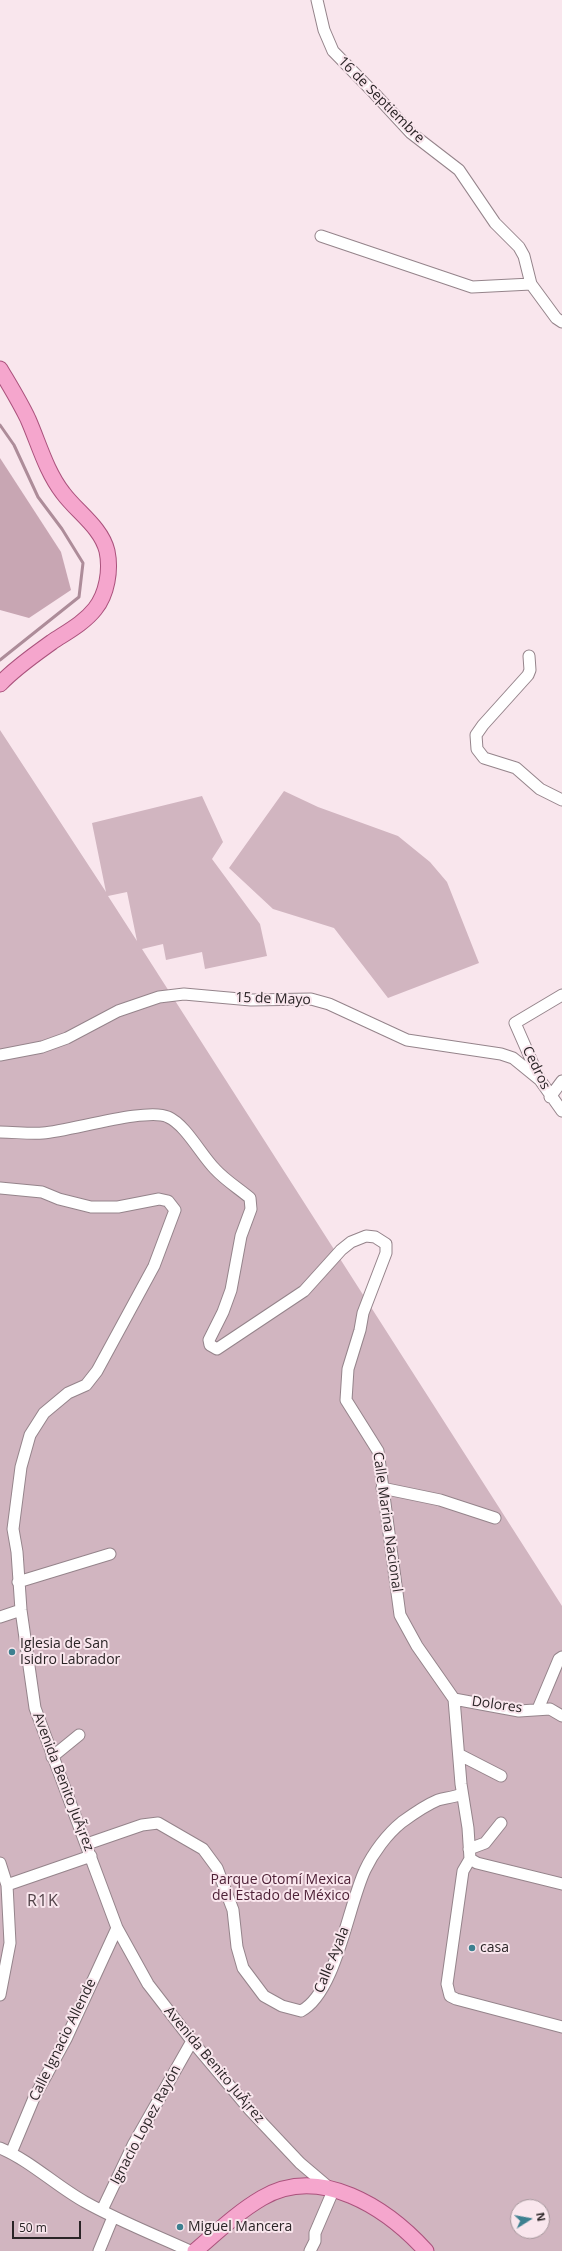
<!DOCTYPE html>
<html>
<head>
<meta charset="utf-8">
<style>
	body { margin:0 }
	#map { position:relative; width:562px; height:2251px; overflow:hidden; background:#f9e6ed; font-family:"Open Sans",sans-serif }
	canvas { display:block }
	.north { position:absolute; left:510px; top:2199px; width:40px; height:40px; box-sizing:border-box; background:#f9e6ed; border:1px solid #a6989d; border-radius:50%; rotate:79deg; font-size:11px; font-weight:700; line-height:16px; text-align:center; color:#2a2426 }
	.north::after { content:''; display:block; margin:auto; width:14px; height:18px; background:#3d8090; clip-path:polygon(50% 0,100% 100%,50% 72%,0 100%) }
	.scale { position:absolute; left:12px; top:2221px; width:69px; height:18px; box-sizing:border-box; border:2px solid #2a2426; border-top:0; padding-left:5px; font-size:12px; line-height:14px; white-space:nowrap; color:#2a2426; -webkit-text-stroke:3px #f9e6ed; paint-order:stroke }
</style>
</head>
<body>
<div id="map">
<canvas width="562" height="2251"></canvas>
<div class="north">N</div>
<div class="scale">50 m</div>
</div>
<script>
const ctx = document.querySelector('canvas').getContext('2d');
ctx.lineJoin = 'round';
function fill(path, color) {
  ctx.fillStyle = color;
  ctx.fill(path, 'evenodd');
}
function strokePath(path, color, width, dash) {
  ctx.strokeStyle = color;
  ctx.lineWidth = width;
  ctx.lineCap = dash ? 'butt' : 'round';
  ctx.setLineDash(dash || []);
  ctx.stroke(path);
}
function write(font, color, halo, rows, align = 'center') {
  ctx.font = font + ' "Open Sans",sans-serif';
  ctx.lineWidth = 4;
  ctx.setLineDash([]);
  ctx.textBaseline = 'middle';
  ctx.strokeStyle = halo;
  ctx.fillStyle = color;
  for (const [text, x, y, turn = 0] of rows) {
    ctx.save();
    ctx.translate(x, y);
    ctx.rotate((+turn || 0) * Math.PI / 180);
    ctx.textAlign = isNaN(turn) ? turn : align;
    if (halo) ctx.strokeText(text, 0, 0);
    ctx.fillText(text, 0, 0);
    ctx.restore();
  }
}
fill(new Path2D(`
	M 0,730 L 106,892 L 92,823 L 202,796 L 223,842 L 212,859 L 260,924 L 267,956 L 205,969 L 202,952 L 166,960 L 163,944 L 142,949 L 562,1606 L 562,2251 L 0,2251 ZM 127,892 L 137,941 L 108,896 ZM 518,2207 L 542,2207 L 542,2231 L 518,2231 Z
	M 284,791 L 318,807 L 398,836 L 430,862 L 447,882 L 479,963 L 388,998 L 334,928 L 273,909 L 229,868 Z`), '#d1b5c0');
fill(new Path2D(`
	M 0,458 L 61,552 L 71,590 L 29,618 L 0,610 Z`), '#c8a6b3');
strokePath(new Path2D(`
	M 0,425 L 14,445 L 38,497 L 62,529 L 83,563 L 79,597 L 0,660`), '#ad8c99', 3);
const minor = new Path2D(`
	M 317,0 L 324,30 L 333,51 L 374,93 L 411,133 L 459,170 L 495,223 L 519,247 L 524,256 L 531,284
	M 321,236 L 472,287 L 531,284 L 556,318 L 562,322
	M 529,656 L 530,670 L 528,675 L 483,725 L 476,735 L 477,749 L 484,758 L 516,768 L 540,789 L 562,800
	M 562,995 L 515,1023 L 540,1080 L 562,1111
	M 0,1055 L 42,1047 L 67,1038 L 118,1011 L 159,997 L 184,994 L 251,1000 L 311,999 L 329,1004 L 407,1040 L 501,1054 L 513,1058 L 540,1080
	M 550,1097 L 562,1081
	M 0,1132 C 14,1132 29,1134 43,1133 C 71,1131 147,1107 168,1117 C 186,1125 201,1155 215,1169 C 225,1180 238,1188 250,1198 L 251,1209 L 241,1236 L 231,1290 L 223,1312 L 209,1340 L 210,1345 L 217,1349 L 304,1291 L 341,1250 L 351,1242 L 366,1236 L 375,1237 L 386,1244 L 386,1253 L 363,1313 L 360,1330 L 348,1369 L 346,1400 L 378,1451 L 400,1615 L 417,1646 L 454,1699 L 461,1784 L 468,1828 L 470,1859 L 463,1871 L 447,1984 L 450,1996 L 456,1999 L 562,2027
	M 0,1188 L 42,1192 L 59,1199 L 91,1207 L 118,1207 L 159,1199 L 168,1201 L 175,1210 L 154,1266 L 97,1371 L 86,1385 L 68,1393 L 44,1413 L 30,1435 L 21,1467 L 13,1529 L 17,1552 L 21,1610 L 35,1708 L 117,1928 L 148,1984 L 192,2041 L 250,2110 L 300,2163 L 333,2191 L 315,2233 L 315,2241 L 310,2251
	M 382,1488 L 440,1500 L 495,1518
	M 18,1582 L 110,1554
	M 0,1617 L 21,1610
	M 454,1699 L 519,1711 L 550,1709 L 562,1716
	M 538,1709 L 559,1659 L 562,1657
	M 460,1755 L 501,1776
	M 52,1757 L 79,1735
	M 87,1844 L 142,1825 L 158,1823 L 203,1849 L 217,1868 L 233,1910 L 237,1947 L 243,1968 L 264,1996 L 282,2006 L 301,2011 C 336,1993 348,1906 365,1870 C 373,1853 387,1834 402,1822 C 413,1814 426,1805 438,1800 C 446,1798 454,1797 462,1794
	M 469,1849 L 485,1843 L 501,1823
	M 470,1859 L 477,1863 L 562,1884
	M 0,1863 L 7,1885 L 10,1943 L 0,1995
	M 7,1885 L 91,1856
	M 0,2148 C 31,2161 56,2186 85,2202 C 119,2221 155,2235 190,2251
	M 11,2153 L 34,2098 L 66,2039 L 117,1928
	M 102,2210 L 133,2145 L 192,2041
	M 99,2251 L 113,2217`);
const major = new Path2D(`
	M 0,369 C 10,386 20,402 28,419 C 39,444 46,471 63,493 C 77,512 101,527 107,551 C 111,570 107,594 95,609 C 84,623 67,632 52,642 C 34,655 15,668 0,684
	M 195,2251 C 217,2232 238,2212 262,2198 C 320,2164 387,2208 426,2251`);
strokePath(minor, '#95848b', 13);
strokePath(major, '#aa527c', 17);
strokePath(minor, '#fff', 11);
strokePath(major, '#f5a6cd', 15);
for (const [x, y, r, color] of [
	[12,1652,4,"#3d8090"],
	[472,1948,4,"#3d8090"],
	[180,2227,4,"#3d8090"]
]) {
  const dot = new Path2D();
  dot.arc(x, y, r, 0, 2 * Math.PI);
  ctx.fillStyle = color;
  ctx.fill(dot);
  strokePath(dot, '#f9e6ed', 1.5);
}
write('14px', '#2a2426', '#f9e6ed', [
	["16 de Septiembre",381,100,45],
	["15 de Mayo",273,999,2],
	["Cedros",536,1068,64],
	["Calle Marina Nacional",387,1522,82],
	["Dolores",497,1705,8],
	["Avenida Benito JuÃ¡rez",63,1782,69],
	["Calle Ayala",332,1960,-68],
	["Calle Ignacio Allende",63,2040,-64],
	["Avenida Benito JuÃ¡rez",214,2065,50],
	["Ignacio Lopez Rayón",146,2125,-62]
]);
write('14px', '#2a2426', '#f9e6ed', [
	["Iglesia de San",20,1644],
	["Isidro Labrador",20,1660],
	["casa",480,1948],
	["Miguel Mancera",188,2227]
], 'left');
write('14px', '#4e2137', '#f9e6ed', [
	["Parque Otomí Mexica",281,1880],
	["del Estado de México",281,1896]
]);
ctx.letterSpacing = '1px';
write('16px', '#514248', '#f9e6ed', [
	["R1K",43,1901]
]);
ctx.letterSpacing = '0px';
</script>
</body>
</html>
